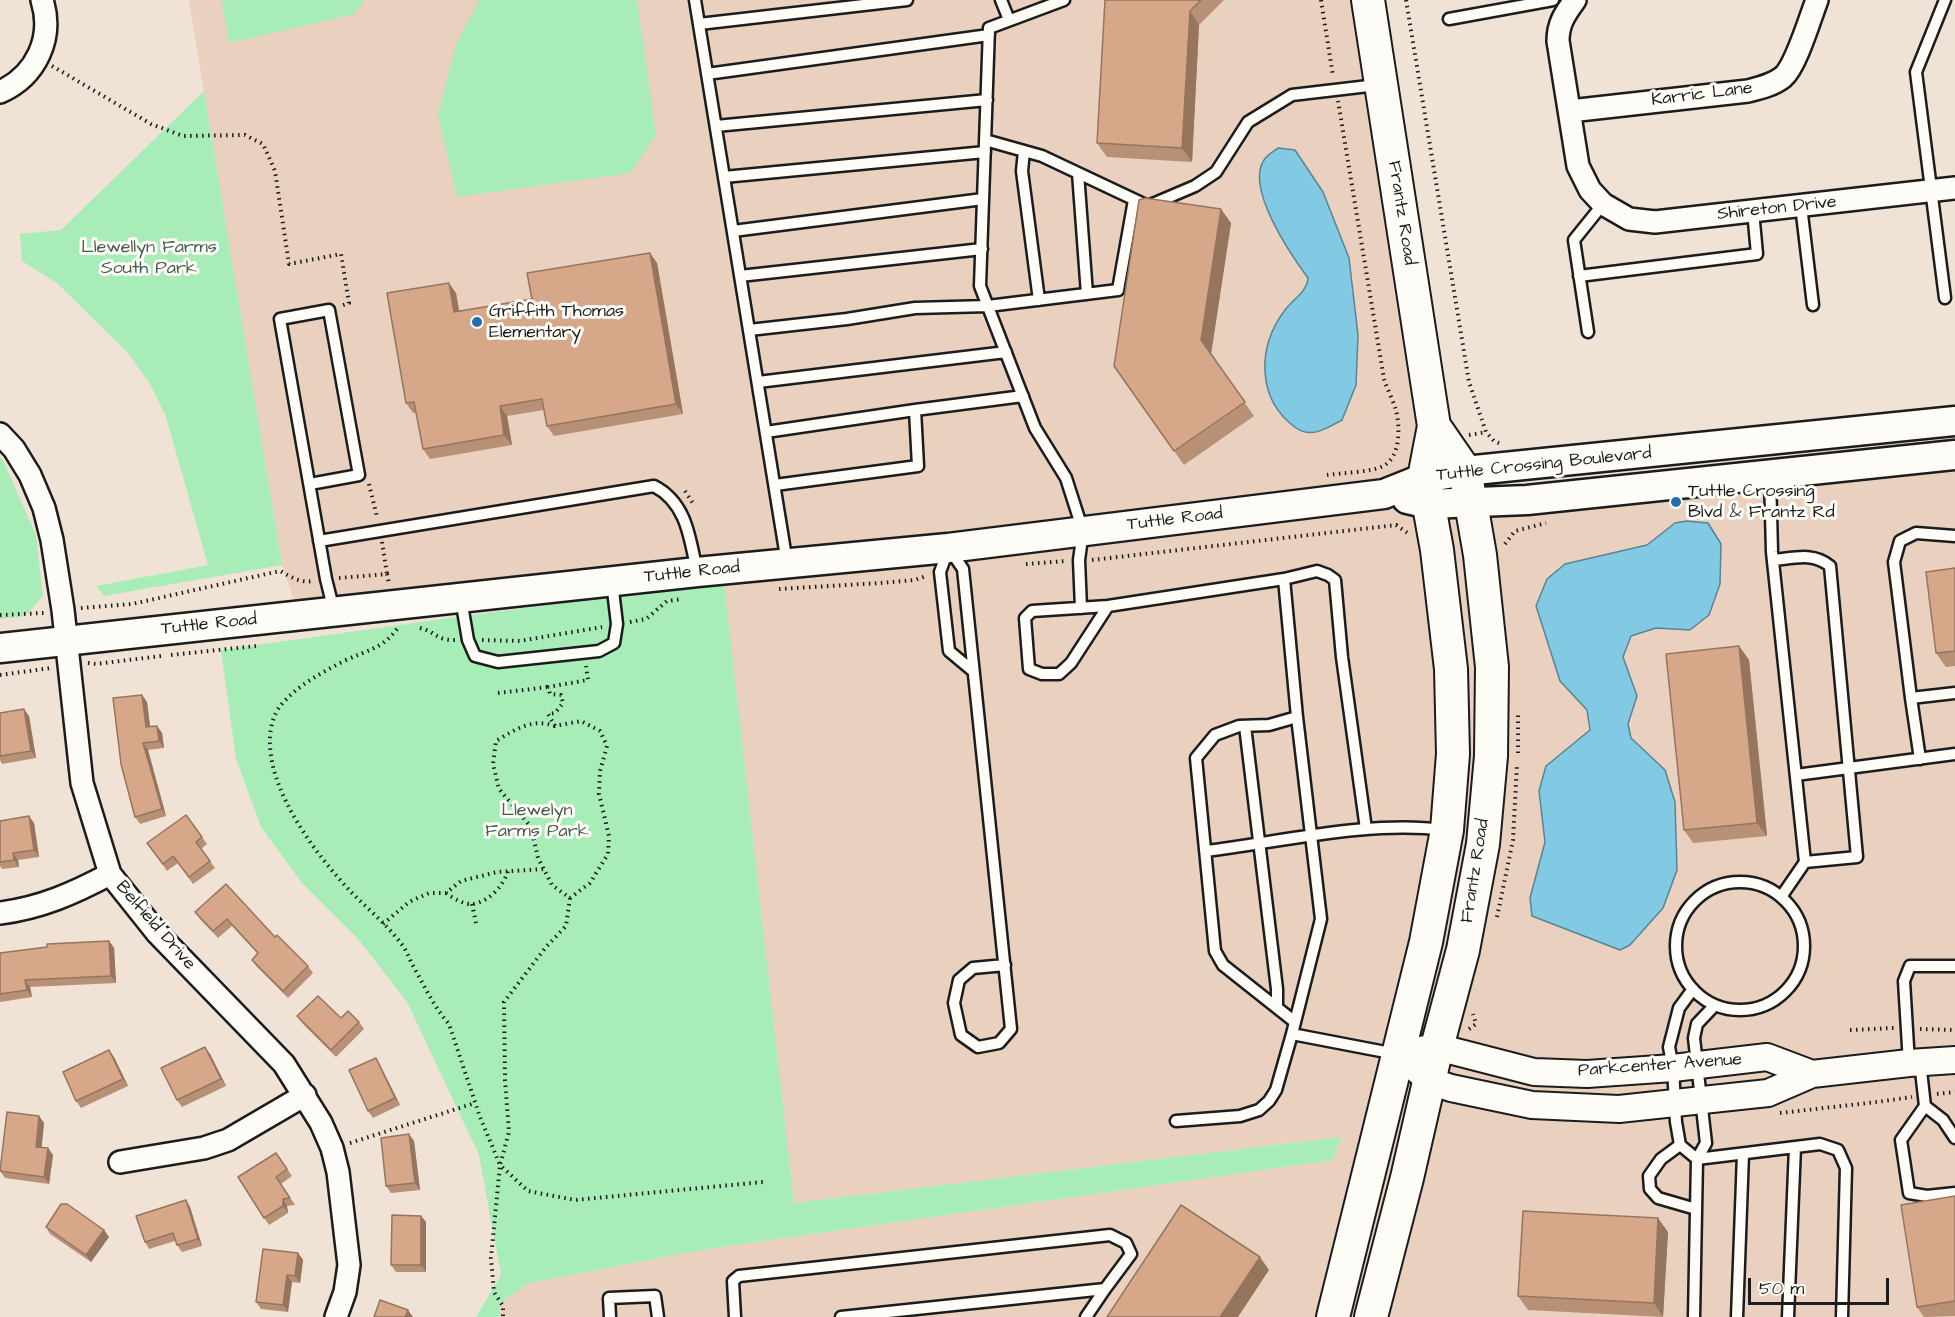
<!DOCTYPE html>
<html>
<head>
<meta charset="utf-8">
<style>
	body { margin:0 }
	#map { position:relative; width:1955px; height:1317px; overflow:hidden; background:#f1e2d6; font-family:"Architects Daughter",sans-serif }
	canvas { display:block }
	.scale { position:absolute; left:1748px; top:1278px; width:141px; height:27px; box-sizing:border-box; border:3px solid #1c1c1c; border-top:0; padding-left:8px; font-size:18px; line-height:21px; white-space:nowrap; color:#1c1c1c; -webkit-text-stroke:4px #fdfcf7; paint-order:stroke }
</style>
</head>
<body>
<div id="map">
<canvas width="1955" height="1317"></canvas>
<div class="scale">50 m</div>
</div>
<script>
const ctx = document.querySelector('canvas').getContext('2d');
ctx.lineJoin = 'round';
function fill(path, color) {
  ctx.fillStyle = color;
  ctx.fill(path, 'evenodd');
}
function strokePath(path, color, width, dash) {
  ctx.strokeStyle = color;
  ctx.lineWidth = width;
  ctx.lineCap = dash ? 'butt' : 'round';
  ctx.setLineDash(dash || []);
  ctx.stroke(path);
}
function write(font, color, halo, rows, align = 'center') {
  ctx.font = font + ' "Architects Daughter",sans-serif';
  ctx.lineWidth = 6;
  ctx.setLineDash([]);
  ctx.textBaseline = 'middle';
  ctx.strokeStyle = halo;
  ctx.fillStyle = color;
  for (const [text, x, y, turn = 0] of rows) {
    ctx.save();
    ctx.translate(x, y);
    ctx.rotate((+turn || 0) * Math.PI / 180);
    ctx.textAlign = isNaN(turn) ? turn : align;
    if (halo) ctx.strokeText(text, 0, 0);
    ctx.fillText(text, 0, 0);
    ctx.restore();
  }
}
fill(new Path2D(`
	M 189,0 L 1376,0 L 1451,492 L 1955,438 L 1955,1317 L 500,1317 L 499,1304 L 529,1283 L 708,1249 L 1333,1160 L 1340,1137 L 794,1203 L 721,557 L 294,600 L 282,565 Z`), '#e9d0bf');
fill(new Path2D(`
	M 222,0 L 364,0 L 355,14 L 229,43 Z
	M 479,0 L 637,0 L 656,135 L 630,173 L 457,197 L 438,116 L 455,47 Z
	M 204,91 L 282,565 L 104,596 L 96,586 L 208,565 L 166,417 L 150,384 L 128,353 L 58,284 L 22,261 L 20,234 L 61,230 Z
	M 0,457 L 3,460 L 36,535 L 43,596 L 25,616 L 0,619 Z
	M 724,582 L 794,1203 L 1341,1137 L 1333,1160 L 708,1249 L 529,1283 L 499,1304 L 500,1317 L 476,1317 L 501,1275 L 479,1155 L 407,1002 L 359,940 L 302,883 L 261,827 L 236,759 L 221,650 L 464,616 Z`), '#a8edb8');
const water = new Path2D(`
	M 1278,148 L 1295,150 L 1323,192 L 1349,258 L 1358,335 L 1356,385 L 1342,420 C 1327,428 1312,439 1296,428 C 1256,399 1257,347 1285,310 C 1293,299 1307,292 1308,278 C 1291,255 1245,188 1264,160 C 1267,155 1274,151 1278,148 Z
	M 1687,521 L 1708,523 L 1721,544 L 1720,584 L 1709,615 L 1690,630 L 1656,628 L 1631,636 L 1623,657 L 1637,696 L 1628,724 L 1631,738 L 1665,770 L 1675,802 L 1677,870 L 1663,908 L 1630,945 L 1620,950 L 1532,916 L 1530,898 L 1545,842 L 1539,791 L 1546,766 L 1590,730 L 1587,710 L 1560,681 L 1536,606 L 1547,579 L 1565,564 L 1647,545 L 1675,523 Z`);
fill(water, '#82c9e3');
strokePath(water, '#598493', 1.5);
const service = new Path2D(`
	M 695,0 L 787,563
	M 1001,0 L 1009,20
	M 1064,0 L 989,28 L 980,286 L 1035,428 L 1066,478 L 1083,531 L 1079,560 L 1081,608
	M 1449,19 L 1553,0
	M 699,24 L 907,0
	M 707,74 L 989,35
	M 716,126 L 987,100
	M 985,140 L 1042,156 L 1148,206 L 1195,186 L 1216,172 L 1248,122 L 1292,95 L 1377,85
	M 1024,151 L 1022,171 L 1039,300
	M 1078,173 L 1087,294
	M 724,177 L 985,152
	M 1801,206 L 1813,305
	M 733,231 L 983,199
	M 740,276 L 982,249
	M 1579,276 L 1757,254 L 1753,211
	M 1945,298 L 1916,72 L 1945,0
	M 749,330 L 847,319 L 915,308 L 988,306 L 1118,290 L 1134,200
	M 1588,332 L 1574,240 L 1603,204
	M 758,382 L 1006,352
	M 766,432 L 915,410
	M 1770,475 L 1772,552 L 1805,862 L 1781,897
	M 310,484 L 359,475 L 329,310 L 280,319 L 326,579 L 334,611
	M 775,485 L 918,466 L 915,410 L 1023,396
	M 319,541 L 654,486 C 687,503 690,539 697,572
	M 948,550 L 940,572 L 949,651 L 973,671
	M 950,550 L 963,569 L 1011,1029 L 999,1043 L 978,1047 L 961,1035 L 954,1003 L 959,980 L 973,968 L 1005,965
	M 1774,560 C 1794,558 1813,552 1830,566 L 1857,857 L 1805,862
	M 1284,579 L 1297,717 L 1269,725 L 1239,726 L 1215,735 L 1196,758 L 1215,951 L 1223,965 L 1295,1022
	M 461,599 L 468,640 L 475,656 L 498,662 L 599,651 L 614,643 L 617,624 L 612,582
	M 1108,606 L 1071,663 L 1059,674 L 1042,674 L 1029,669 L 1025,618 L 1032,611 L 1108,606 L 1284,579 L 1317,571 L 1328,575 L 1335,580 L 1342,657 L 1366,829
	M 1911,698 L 1894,562 L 1900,541 L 1916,533 L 1955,536
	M 1245,726 L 1277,989 L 1277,1008
	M 1920,759 L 1911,698 L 1955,693
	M 1796,775 L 1955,754
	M 1206,851 C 1280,842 1371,820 1444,830
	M1676 946a64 64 0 1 1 128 0a64 64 0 1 1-128 0Z
	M 1693,989 L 1679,1008 L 1669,1047 L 1673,1068 L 1676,1122 L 1680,1145 L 1697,1159 L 1820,1144 L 1838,1150 L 1846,1168 L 1842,1317
	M 1292,1034 L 1321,919 L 1297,717
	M 1920,1062 L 1925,1106 L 1901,1140 L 1909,1193 L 1927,1196 L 1955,1193
	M 1909,1063 L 1904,981 L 1910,966 L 1955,966
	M 1925,1106 L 1943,1120 L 1955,1138
	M 1176,1121 L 1240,1116 L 1259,1110 L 1269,1101 L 1276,1090 L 1292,1034 L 1396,1054
	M 1680,1145 L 1661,1159 L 1649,1176 L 1650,1189 L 1658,1198 L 1696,1209
	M 610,1317 L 609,1298 L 655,1296 L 658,1317
	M 735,1317 L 733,1281 L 739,1276 L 1110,1235 L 1126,1243 L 1131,1254 L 1105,1289
	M 841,1317 L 1105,1289 L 1086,1317
	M 1694,1317 L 1697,1159 L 1706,1143 L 1694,1038 L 1697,1024 L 1715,1005
	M 1737,1317 L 1743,1154
	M 1788,1317 L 1795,1147`);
const minor = new Path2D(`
	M 1575,0 C 1565,14 1558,23 1558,41 L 1578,166 L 1590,190 L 1603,204 L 1629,219 L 1655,222 L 1955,188
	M 0,92 C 36,76 54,38 42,0
	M 1570,111 L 1748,91 C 1760,88 1773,85 1783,77 C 1796,66 1810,18 1817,0
	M 0,434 L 14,449 L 30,475 L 44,508 L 52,540 L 63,610 L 82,783 L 110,874 L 157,933 L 284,1064 L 321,1123 L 332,1148 L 338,1172 L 349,1265 L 345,1292 L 336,1317
	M 0,913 C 41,908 74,893 110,874
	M 120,1162 L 204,1148 L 228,1140 L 305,1095`);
const tertiary = new Path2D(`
	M 1420,1050 L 1437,1047 L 1534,1072 L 1587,1074 L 1673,1068 L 1767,1057 L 1812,1074
	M 1399,1054 L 1430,1081 L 1451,1088 L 1532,1105 L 1619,1109 L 1768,1093 L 1812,1074 L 1909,1063 L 1955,1060`);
const secondary = new Path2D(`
	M 1407,499 L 1428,504 L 1527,500 L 1955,455
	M 0,648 L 697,572 L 948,548 L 1384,494 L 1424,478 L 1465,471 L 1955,421`);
const primary = new Path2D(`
	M 1333,1317 L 1426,942 L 1447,830 L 1453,754 L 1451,669 L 1437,550 L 1424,478 L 1434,426 L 1368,0
	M 1371,1317 L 1407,1178 L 1437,1047 L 1463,950 L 1483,844 L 1491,756 L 1492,667 L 1480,555 L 1471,503 L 1465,471 L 1434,426`);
strokePath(service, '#1c1c1c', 15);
strokePath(minor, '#1c1c1c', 26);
strokePath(tertiary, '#1c1c1c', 30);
strokePath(secondary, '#1c1c1c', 33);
strokePath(primary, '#1c1c1c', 36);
strokePath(new Path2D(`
	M 1321,0 L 1333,76
	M 1406,0 L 1469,382 L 1486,432 L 1494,441 L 1501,444
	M 52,66 L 151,124 L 183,136 L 245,135 L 263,144 L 275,171 L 289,264 L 341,254 L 349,303 L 341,306
	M 1469,435 L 1486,432
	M 1327,475 C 1341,473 1372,472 1383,466 C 1401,457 1400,427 1396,410 C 1393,400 1387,389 1384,379 L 1338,101
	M 369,484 L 377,517
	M 685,491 L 694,505
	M 382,542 L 387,574
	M 1505,544 L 1515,531 L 1546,523
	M 1092,560 L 1396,525 L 1409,534
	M 1026,564 L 1066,561
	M 339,578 L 387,574 L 389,584
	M 779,589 L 880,583 L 915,580 L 926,576
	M 81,608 L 132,604 L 280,571 C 291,577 300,583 313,581
	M 0,615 L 44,613
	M 630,622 L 646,619 L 667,601 L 682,599
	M 420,628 C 436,632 437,641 456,640
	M 397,629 C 382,649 367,650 344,661 C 321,673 298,685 281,705 C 273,714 269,732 270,744 C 271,795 317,856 352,893 C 368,909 386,924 400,942 C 405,948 408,955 411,962 C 423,983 433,1006 449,1024 L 480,1117 L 500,1165 L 491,1258 L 494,1292 L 503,1306 L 503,1317
	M 482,640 L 520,641 L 602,627
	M 171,655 L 256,646
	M 88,663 L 96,664 L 161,656
	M 0,675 L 51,668
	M 498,693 L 548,687
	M 555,726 C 532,718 516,729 496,741 L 493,764 L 499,789 L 531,827 L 538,858 L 552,885 L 570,898 L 590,883 L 608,854 L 609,836 L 599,794 L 600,771 L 607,746 L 600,731 L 581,721 L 555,726 L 548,714 L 555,713 L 563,703 L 561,695 L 550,694 L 548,687 L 588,680 L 586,666
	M 1518,753 L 1518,713
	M 446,893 C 453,898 464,905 473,904 C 490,901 503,886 508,871
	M 570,898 L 566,926 L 546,947 L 504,1002 L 505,1080 L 509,1132 L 500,1165 L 528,1191 L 575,1200 L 763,1182
	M 472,904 L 476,923
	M 1497,917 L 1513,840 L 1517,764
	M 383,924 L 409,902 L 429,893 L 446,893 L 461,881 L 497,872 L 544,869
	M 1469,1029 L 1476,1024 L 1473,1014
	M 1920,1029 L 1955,1030
	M 1850,1030 L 1894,1028
	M 1937,1094 L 1955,1092
	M 1780,1113 L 1877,1102 L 1912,1097
	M 350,1143 L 475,1103`), '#1c1c1c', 4, [1.5, 4.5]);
strokePath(service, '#fdfcf7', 10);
strokePath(minor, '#fdfcf7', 21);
strokePath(tertiary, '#fdfcf7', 26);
strokePath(secondary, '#fdfcf7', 28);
strokePath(primary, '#fdfcf7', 32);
fill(new Path2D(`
	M 1105,0 L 1224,0 L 1199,25 L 1192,162 L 1107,157 L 1097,143 Z
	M 1231,223 L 1211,354 L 1254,416 L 1184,465 L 1114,366 Z
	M 657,263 L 683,414 L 554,436 L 547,426 L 544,410 L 507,416 L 512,445 L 430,459 L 423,449 L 416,413 L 413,413 L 406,403 L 456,293 L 459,311 L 532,299 Z
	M 1955,568 L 1955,666 L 1946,667 L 1936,653 Z
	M 1739,646 L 1749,660 L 1767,836 L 1693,843 L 1684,830 Z
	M 142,695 L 147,702 L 150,727 L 157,726 L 162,733 L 164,748 L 148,750 L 166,816 L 140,824 L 135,817 Z
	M 0,713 L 29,716 L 36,758 L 2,764 L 0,760 Z
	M 186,815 L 207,844 L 201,849 L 215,868 L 193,884 L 178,863 L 167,871 L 147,843 Z
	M 0,821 L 34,823 L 39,857 L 18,860 L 19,867 L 2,869 L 0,866 Z
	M 226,884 L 275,937 L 308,966 L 313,973 L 288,998 L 257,967 L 252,960 L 258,954 L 232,926 L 218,938 L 200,919 L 195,912 Z
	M 109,941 L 114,948 L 116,983 L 30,987 L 32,997 L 0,1002 L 0,953 Z
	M 297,1016 L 341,1018 L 359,1022 L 364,1029 L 336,1057 L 302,1023 Z
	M 210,1054 L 226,1086 L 182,1107 L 177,1100 Z
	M 114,1057 L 128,1086 L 81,1108 L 76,1101 Z
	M 376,1058 L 380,1065 L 400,1105 L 373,1118 L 368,1111 Z
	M 39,1116 L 44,1123 L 41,1147 L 48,1148 L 53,1155 L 49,1184 L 5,1178 L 0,1171 Z
	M 414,1141 L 420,1190 L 391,1193 L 386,1186 Z
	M 276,1153 L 292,1176 L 281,1184 L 295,1205 L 287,1206 L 288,1213 L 269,1225 L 264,1218 Z
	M 1955,1196 L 1955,1316 L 1924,1317 L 1917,1307 Z
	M 186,1200 L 190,1207 L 202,1246 L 182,1252 L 177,1245 L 175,1241 L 149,1249 L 145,1242 Z
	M 421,1216 L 426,1222 L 426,1272 L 396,1272 L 391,1265 Z
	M 46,1227 L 104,1230 L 109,1237 L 91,1262 L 50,1234 Z
	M 1668,1232 L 1663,1317 L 1528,1310 L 1518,1296 Z
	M 298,1253 L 303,1260 L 300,1283 L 292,1282 L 288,1312 L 261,1309 L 256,1302 Z`), '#b89075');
fill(new Path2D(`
	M 1190,11 L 1199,25 L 1192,162 L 1182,148 Z
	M 1221,209 L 1231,223 L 1211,354 L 1201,340 Z
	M 650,253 L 657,263 L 683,414 L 676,404 Z
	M 449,283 L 456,293 L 461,322 L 454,312 Z
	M 500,406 L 507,416 L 512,445 L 504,435 Z
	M 1739,646 L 1749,660 L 1767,836 L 1757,823 Z
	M 142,695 L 147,702 L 151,734 L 146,727 Z
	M 24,709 L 29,716 L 36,758 L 31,751 Z
	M 157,726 L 162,733 L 164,748 L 159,741 Z
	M 143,743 L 148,750 L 166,816 L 162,809 Z
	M 29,816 L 34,823 L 39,857 L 34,850 Z
	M 13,853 L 18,860 L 19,867 L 14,860 Z
	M 109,941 L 114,948 L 116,983 L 111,976 Z
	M 25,980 L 30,987 L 32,997 L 27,990 Z
	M 205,1047 L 210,1054 L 226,1086 L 221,1079 Z
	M 109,1050 L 114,1057 L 128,1086 L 123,1079 Z
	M 376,1058 L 380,1065 L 400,1105 L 395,1098 Z
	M 39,1116 L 44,1123 L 41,1154 L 36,1147 Z
	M 409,1134 L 414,1141 L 420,1190 L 415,1183 Z
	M 48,1148 L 53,1155 L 49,1184 L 44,1177 Z
	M 283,1199 L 287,1206 L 288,1213 L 283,1206 Z
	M 186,1200 L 190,1207 L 202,1246 L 198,1239 Z
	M 421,1216 L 426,1222 L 426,1272 L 421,1265 Z
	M 1658,1218 L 1668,1232 L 1663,1317 L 1654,1303 Z
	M 104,1230 L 109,1237 L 91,1262 L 86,1255 Z
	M 298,1253 L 303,1260 L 300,1283 L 295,1276 Z
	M 1260,1257 L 1269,1270 L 1238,1317 L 1220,1317 Z
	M 287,1275 L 292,1282 L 288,1312 L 283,1305 Z
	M 408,1310 L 413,1317 L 405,1317 Z`), '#96755f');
const building = new Path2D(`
	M 1105,0 L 1201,0 L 1190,11 L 1182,148 L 1097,143 Z
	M 1145,198 L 1221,209 L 1201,340 L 1245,402 L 1174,451 L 1114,366 L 1139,200 Z
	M 650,253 L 676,404 L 547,426 L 542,399 L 500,406 L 504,435 L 423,449 L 414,402 L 406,403 L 387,293 L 449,283 L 454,312 L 532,299 L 527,273 Z
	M 1955,568 L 1955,651 L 1936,653 L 1926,572 Z
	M 1739,646 L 1757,823 L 1684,830 L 1666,654 Z
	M 142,695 L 146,727 L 157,726 L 159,741 L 143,743 L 162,809 L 135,817 L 121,764 L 113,698 Z
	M 24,709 L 31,751 L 0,756 L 0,713 Z
	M 186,815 L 202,837 L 196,842 L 210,861 L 189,877 L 173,856 L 163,864 L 147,843 Z
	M 29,816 L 34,850 L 13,853 L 14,860 L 0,862 L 0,821 Z
	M 226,884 L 275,937 L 277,935 L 308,966 L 283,991 L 252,960 L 258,953 L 227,919 L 213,931 L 195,912 Z
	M 109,941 L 111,976 L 25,980 L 27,990 L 0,994 L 0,953 L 47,947 L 47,944 Z
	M 318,996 L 341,1018 L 348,1011 L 359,1022 L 331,1050 L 297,1016 Z
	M 205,1047 L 221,1079 L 177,1100 L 161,1068 Z
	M 109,1050 L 123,1079 L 76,1101 L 63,1072 Z
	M 376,1058 L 395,1098 L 368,1111 L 349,1070 Z
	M 7,1112 L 39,1116 L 36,1147 L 48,1148 L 44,1177 L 0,1171 Z
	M 409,1134 L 415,1183 L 386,1186 L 381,1138 Z
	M 276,1153 L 287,1169 L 276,1177 L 290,1198 L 283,1199 L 283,1206 L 264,1218 L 238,1177 Z
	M 1955,1196 L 1955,1301 L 1917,1307 L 1901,1205 Z
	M 186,1200 L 198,1239 L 177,1245 L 173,1233 L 145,1242 L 136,1216 Z
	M 61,1204 L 67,1204 L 104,1230 L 86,1255 L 46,1227 Z
	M 1181,1205 L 1260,1257 L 1220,1317 L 1107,1317 Z
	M 1523,1211 L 1658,1218 L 1654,1303 L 1518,1296 Z
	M 392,1215 L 421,1216 L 421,1265 L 391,1265 Z
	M 263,1249 L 298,1253 L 295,1276 L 287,1275 L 283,1305 L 256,1302 Z
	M 380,1300 L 408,1310 L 405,1317 L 374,1317 Z`);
fill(building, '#d6a788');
strokePath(building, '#96755f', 1.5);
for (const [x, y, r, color] of [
	[477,322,6,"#1f6fb2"],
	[1676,502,6,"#1f6fb2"]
]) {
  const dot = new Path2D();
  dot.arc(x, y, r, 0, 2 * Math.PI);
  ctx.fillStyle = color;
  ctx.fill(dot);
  strokePath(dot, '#fdfcf7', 2);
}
write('18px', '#1c1c1c', '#fdfcf7', [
	["Karric Lane",1702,95,-7],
	["Shireton Drive",1777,209,-6],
	["Frantz Road",1401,213,81],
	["Tuttle Crossing Boulevard",1544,465,-6],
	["Tuttle Road",1175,520,-7],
	["Tuttle Road",692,573,-6],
	["Tuttle Road",209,625,-6],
	["Frantz Road",1476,871,-81],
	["Belfield Drive",155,926,49],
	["Parkcenter Avenue",1660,1066,-4]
]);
write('18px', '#465b4b', '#fdfcf7', [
	["Llewellyn Farms",149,248],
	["South Park",149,269],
	["Llewelyn",537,811],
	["Farms Park",537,832]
]);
write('18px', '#1c1c1c', '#fdfcf7', [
	["Griffith Thomas",489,312],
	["Elementary",489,333],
	["Tuttle Crossing",1688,492],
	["Blvd & Frantz Rd",1688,513]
], 'left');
</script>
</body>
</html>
